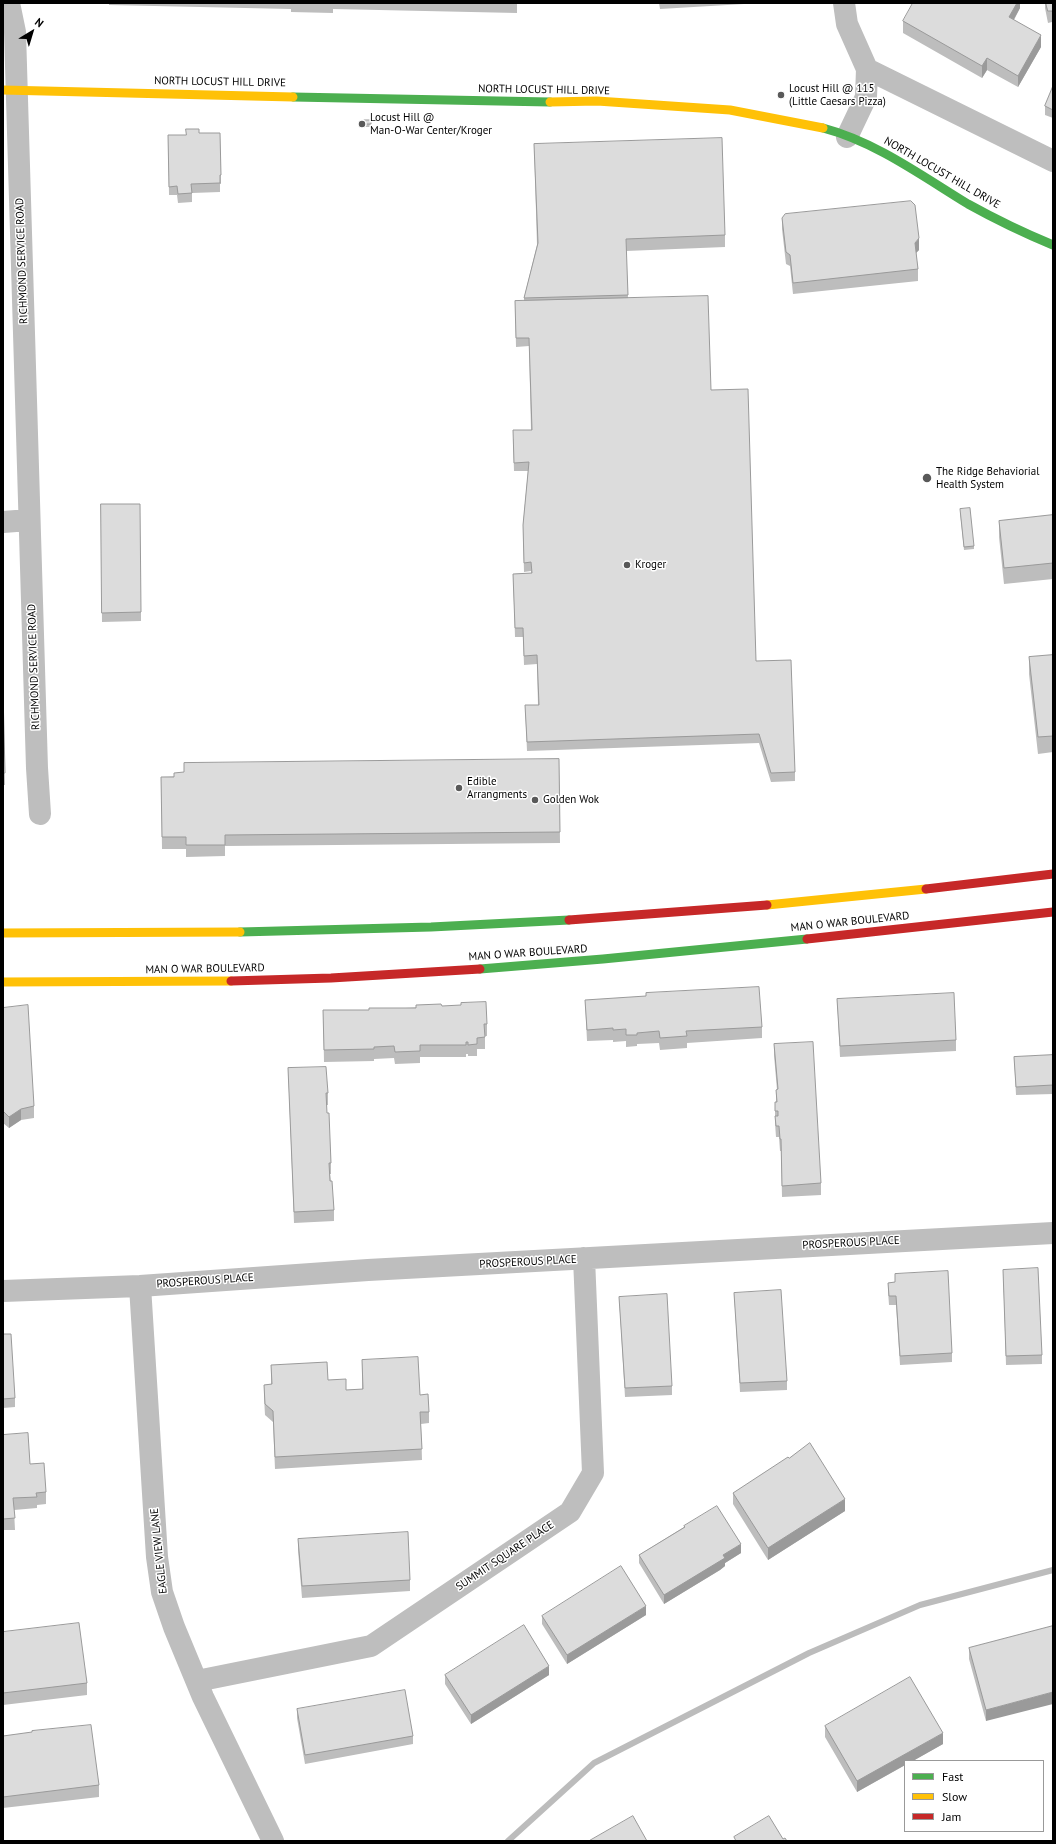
<!DOCTYPE html>
<html>
<head>
<meta charset="utf-8">
<style>
	body { margin:0 }
	#map { position:relative; width:1056px; height:1844px; overflow:hidden; background:#fff; font-family:"PT Sans",sans-serif }
	canvas { display:block }
	.frame { position:absolute; inset:0; border:4px solid #000; pointer-events:none }
	.legend { position:absolute; left:904px; top:1760px; width:140px; height:72px; box-sizing:border-box; background:#fff; border:1px solid #999; margin:0; padding:5px 7px; list-style:none; font-size:12px; color:#000 }
	.legend li { display:flex; align-items:center; gap:8px; height:20px }
	.legend b { width:20px; border:1px solid #999 }
	.north { position:absolute; left:12px; top:12px; width:40px; height:40px; -webkit-text-stroke:3px #fff; paint-order:stroke; rotate:38deg; font-size:11px; font-weight:700; line-height:16px; text-align:center; color:#000 }
	.north::after { content:''; display:block; margin:auto; width:14px; height:18px; background:#000; clip-path:polygon(50% 0,100% 100%,50% 72%,0 100%) }
</style>
</head>
<body>
<div id="map">
<canvas width="1056" height="1844"></canvas>
<div class="frame"></div>
<ul class="legend">
<li><b style="height:5px;background:#4caf50"></b>Fast</li>
<li><b style="height:5px;background:#ffc107"></b>Slow</li>
<li><b style="height:5px;background:#c62828"></b>Jam</li>
</ul>
<div class="north">N</div>
</div>
<script>
const ctx = document.querySelector('canvas').getContext('2d');
ctx.lineJoin = 'round';
function strokePath(path, color, width, dash) {
  ctx.strokeStyle = color;
  ctx.lineWidth = width;
  ctx.lineCap = dash ? 'butt' : 'round';
  ctx.setLineDash(dash || []);
  ctx.stroke(path);
}
function fill(path, color) {
  ctx.fillStyle = color;
  ctx.fill(path, 'evenodd');
}
function write(font, color, halo, rows, align = 'center') {
  ctx.font = font + ' "PT Sans",sans-serif';
  ctx.lineWidth = 3;
  ctx.setLineDash([]);
  ctx.textBaseline = 'middle';
  ctx.strokeStyle = halo;
  ctx.fillStyle = color;
  for (const [text, x, y, turn = 0] of rows) {
    ctx.save();
    ctx.translate(x, y);
    ctx.rotate((+turn || 0) * Math.PI / 180);
    ctx.textAlign = isNaN(turn) ? turn : align;
    if (halo) ctx.strokeText(text, 0, 0);
    ctx.fillText(text, 0, 0);
    ctx.restore();
  }
}
strokePath(new Path2D(`
	M 508,1841 L 594,1763 L 809,1653 L 920,1605 L 1053,1570`), '#bcbcbc', 6);
strokePath(new Path2D(`
	M 9,3 L 15,32 L 37,768 L 40,814
	M 844,3 L 847,24 L 867,69 L 866,97 L 847,137
	M 867,69 L 1053,161
	M 3,522 L 29,520
	M 140,1286 L 157,1557 L 162,1592 L 174,1627 L 203,1697 L 273,1841
	M 3,1291 L 140,1286 L 368,1270 L 1053,1233
	M 197,1681 L 371,1646 L 570,1512 L 593,1473 L 584,1258`), '#bebebe', 22);
strokePath(new Path2D(`
	M 293,97 L 550,102
	M 823,128 C 876,142 922,176 968,204 C 995,219 1024,233 1053,245
	M 240,932 L 431,927 L 569,920
	M 480,969 L 603,959 L 807,939`), '#4caf50', 9);
strokePath(new Path2D(`
	M 3,90 L 293,97
	M 550,102 L 597,101 L 730,110 L 823,128
	M 767,905 L 926,889
	M 3,933 L 240,932
	M 3,982 L 231,981`), '#ffc107', 9);
strokePath(new Path2D(`
	M 926,889 L 1053,874
	M 569,920 L 767,905
	M 807,939 L 1053,912
	M 231,981 L 331,978 L 480,969`), '#c62828', 9);
fill(new Path2D(`
	M 109,3 L 517,3 L 517,13 L 333,9 L 333,13 L 291,12 L 291,9 L 109,5 Z
	M 659,3 L 761,3 L 660,9 Z
	M 1020,3 L 1020,8 L 1014,20 L 1041,47 L 1018,87 L 987,70 L 982,78 L 903,33 L 903,21 Z
	M 1045,3 L 1053,3 L 1053,25 L 1052,22 L 1048,23 L 1045,8 Z
	M 1053,86 L 1053,118 L 1045,115 L 1045,106 Z
	M 364,120 L 371,120 L 371,127 L 363,127 Z
	M 199,133 L 220,133 L 221,184 L 220,184 L 220,192 L 192,193 L 192,202 L 178,203 L 177,195 L 169,195 L 168,135 L 186,135 Z
	M 534,144 L 725,235 L 725,247 L 626,251 L 628,298 L 711,390 L 756,661 L 795,772 L 795,781 L 771,782 L 759,743 L 527,751 L 525,705 L 538,705 L 537,664 L 524,665 L 523,637 L 515,637 L 513,574 L 531,573 L 531,571 L 524,572 L 523,534 L 523,525 L 528,471 L 514,471 L 513,439 L 531,430 L 529,346 L 516,347 L 515,301 L 524,301 L 524,298 L 537,245 Z
	M 782,218 L 919,250 L 916,253 L 918,269 L 918,281 L 793,294 L 790,266 L 786,264 L 782,229 Z
	M 101,504 L 141,612 L 141,621 L 102,622 Z
	M 960,512 L 974,546 L 974,549 L 964,550 Z
	M 1053,515 L 1053,579 L 1004,584 L 999,537 L 999,521 Z
	M 1053,655 L 1053,752 L 1038,754 L 1029,674 L 1029,657 Z
	M 3,691 L 5,785 L 3,785 Z
	M 559,759 L 560,843 L 225,846 L 225,856 L 186,857 L 186,849 L 162,849 L 161,777 Z
	M 837,999 L 956,1040 L 956,1051 L 840,1057 Z
	M 585,1000 L 762,1027 L 762,1038 L 687,1043 L 687,1048 L 660,1050 L 659,1043 L 637,1044 L 637,1046 L 626,1047 L 626,1041 L 613,1042 L 613,1040 L 587,1041 Z
	M 442,1006 L 487,1024 L 487,1036 L 485,1036 L 485,1049 L 477,1049 L 477,1056 L 468,1056 L 468,1054 L 466,1054 L 466,1057 L 420,1057 L 420,1063 L 395,1064 L 394,1058 L 374,1059 L 374,1061 L 324,1062 L 323,1010 L 369,1010 Z
	M 3,1008 L 34,1106 L 34,1118 L 21,1120 L 9,1128 L 3,1123 Z
	M 774,1044 L 821,1183 L 821,1195 L 782,1197 L 781,1151 L 780,1151 L 779,1137 L 776,1137 L 775,1123 L 775,1102 L 776,1102 L 776,1090 L 777,1090 L 774,1055 Z
	M 1053,1055 L 1053,1094 L 1016,1095 L 1014,1057 Z
	M 288,1068 L 328,1093 L 328,1105 L 326,1105 L 327,1113 L 331,1163 L 331,1174 L 330,1174 L 334,1210 L 334,1221 L 294,1223 Z
	M 1003,1270 L 1042,1355 L 1042,1364 L 1006,1365 Z
	M 895,1274 L 952,1353 L 952,1362 L 900,1365 L 896,1305 L 889,1305 L 888,1291 L 888,1283 L 895,1282 Z
	M 734,1293 L 787,1381 L 787,1390 L 740,1392 Z
	M 619,1297 L 672,1386 L 672,1395 L 625,1397 Z
	M 3,1334 L 15,1398 L 15,1407 L 3,1408 Z
	M 362,1360 L 420,1395 L 429,1412 L 429,1423 L 421,1424 L 422,1460 L 275,1469 L 273,1422 L 265,1415 L 264,1397 L 264,1385 L 271,1384 L 271,1365 L 328,1380 L 346,1390 L 362,1389 Z
	M 3,1435 L 30,1464 L 46,1492 L 46,1504 L 37,1505 L 37,1508 L 14,1510 L 15,1530 L 3,1530 Z
	M 733,1493 L 845,1511 L 768,1560 L 733,1504 Z
	M 684,1526 L 741,1553 L 725,1563 L 725,1566 L 720,1570 L 664,1604 L 639,1563 L 639,1555 L 684,1527 Z
	M 298,1539 L 410,1580 L 410,1591 L 302,1598 L 298,1550 Z
	M 646,1615 L 567,1664 L 542,1624 L 542,1616 Z
	M 1053,1626 L 986,1721 L 969,1659 L 969,1648 Z
	M 3,1632 L 87,1683 L 87,1695 L 3,1705 Z
	M 445,1675 L 549,1675 L 471,1724 L 445,1684 Z
	M 297,1709 L 413,1736 L 413,1744 L 305,1764 L 297,1718 Z
	M 825,1726 L 943,1744 L 857,1792 L 825,1737 Z
	M 3,1736 L 99,1785 L 99,1797 L 3,1808 Z`), '#bdbdbd');
fill(new Path2D(`
	M 1017,3 L 1020,3 L 1020,8 L 1009,28 L 1009,17 Z
	M 1041,35 L 1041,47 L 1018,87 L 1018,76 Z
	M 987,58 L 987,70 L 982,78 L 982,66 Z
	M 919,238 L 919,250 L 915,254 L 915,243 Z
	M 21,1109 L 21,1120 L 9,1128 L 9,1117 Z
	M 845,1499 L 845,1511 L 768,1560 L 768,1548 Z
	M 741,1544 L 741,1553 L 725,1563 L 725,1566 L 720,1570 L 664,1604 L 664,1595 L 723,1555 Z
	M 646,1606 L 646,1615 L 567,1664 L 567,1655 Z
	M 549,1666 L 549,1675 L 471,1724 L 471,1715 Z
	M 1053,1692 L 1053,1704 L 986,1721 L 986,1710 Z
	M 943,1733 L 943,1744 L 913,1761 L 905,1761 L 905,1765 L 857,1792 L 857,1781 Z`), '#9a9a9a');
const building = new Path2D(`
	M 913,3 L 1017,3 L 1009,17 L 1041,35 L 1018,76 L 987,58 L 982,66 L 903,21 Z
	M 1046,3 L 1053,3 L 1053,13 L 1052,11 L 1048,11 Z
	M 1053,86 L 1053,110 L 1045,106 Z
	M 364,120 L 371,120 L 371,124 L 363,124 Z
	M 186,129 L 199,129 L 199,133 L 220,133 L 221,175 L 220,175 L 220,183 L 191,184 L 192,193 L 178,194 L 177,186 L 169,187 L 168,135 L 186,135 Z
	M 722,138 L 725,235 L 626,239 L 628,295 L 524,298 L 538,243 L 534,144 Z
	M 911,201 L 915,205 L 919,238 L 915,243 L 918,269 L 793,283 L 790,255 L 786,252 L 782,218 L 785,214 Z
	M 708,296 L 711,390 L 748,389 L 756,661 L 791,660 L 795,772 L 771,773 L 759,734 L 527,742 L 525,705 L 539,705 L 537,655 L 524,656 L 523,628 L 515,628 L 513,574 L 532,573 L 531,562 L 524,563 L 523,525 L 529,462 L 514,463 L 513,430 L 532,430 L 529,338 L 516,338 L 515,301 Z
	M 101,504 L 140,504 L 141,612 L 102,613 Z
	M 970,508 L 974,546 L 964,547 L 960,509 Z
	M 1053,515 L 1053,563 L 1004,568 L 999,521 Z
	M 1053,655 L 1053,736 L 1038,737 L 1029,657 Z
	M 3,691 L 5,773 L 3,773 Z
	M 559,759 L 560,832 L 225,835 L 225,845 L 186,845 L 186,837 L 162,837 L 161,777 L 174,777 L 174,773 L 184,772 L 184,763 Z
	M 759,987 L 762,1027 L 686,1031 L 687,1036 L 660,1038 L 659,1031 L 637,1033 L 637,1035 L 626,1035 L 626,1029 L 613,1030 L 613,1028 L 587,1030 L 585,1000 L 646,996 L 646,993 Z
	M 954,993 L 956,1040 L 840,1046 L 837,999 Z
	M 486,1002 L 487,1024 L 484,1024 L 485,1037 L 477,1038 L 477,1044 L 468,1045 L 468,1042 L 466,1042 L 466,1045 L 420,1045 L 420,1051 L 395,1052 L 394,1046 L 374,1047 L 374,1049 L 324,1050 L 323,1010 L 369,1010 L 369,1008 L 416,1008 L 416,1005 L 441,1004 L 442,1006 L 461,1005 L 461,1003 Z
	M 28,1005 L 34,1106 L 21,1109 L 9,1117 L 3,1111 L 3,1008 Z
	M 813,1042 L 821,1183 L 782,1186 L 781,1139 L 780,1139 L 779,1126 L 776,1126 L 775,1116 L 778,1116 L 778,1111 L 775,1111 L 775,1102 L 777,1102 L 776,1090 L 778,1089 L 774,1044 Z
	M 1053,1055 L 1053,1085 L 1016,1087 L 1014,1057 Z
	M 326,1067 L 328,1093 L 326,1093 L 327,1113 L 329,1113 L 331,1163 L 329,1163 L 330,1181 L 332,1181 L 334,1210 L 294,1212 L 288,1068 Z
	M 1038,1268 L 1042,1355 L 1006,1356 L 1003,1270 Z
	M 948,1271 L 952,1353 L 900,1356 L 896,1296 L 889,1296 L 888,1283 L 895,1282 L 895,1274 Z
	M 781,1290 L 787,1381 L 740,1383 L 734,1293 Z
	M 667,1294 L 672,1386 L 625,1388 L 619,1297 Z
	M 3,1334 L 11,1334 L 15,1398 L 3,1399 Z
	M 418,1357 L 420,1395 L 428,1394 L 429,1412 L 420,1412 L 422,1449 L 275,1457 L 273,1411 L 265,1404 L 264,1385 L 272,1384 L 271,1365 L 327,1362 L 328,1380 L 346,1379 L 346,1390 L 363,1389 L 362,1360 Z
	M 28,1433 L 30,1464 L 44,1463 L 46,1492 L 36,1493 L 37,1497 L 13,1498 L 15,1518 L 3,1519 L 3,1435 Z
	M 810,1443 L 845,1499 L 768,1548 L 733,1493 L 788,1457 L 789,1458 Z
	M 717,1506 L 741,1544 L 723,1555 L 725,1558 L 720,1561 L 664,1595 L 639,1555 L 685,1527 L 684,1526 Z
	M 408,1532 L 410,1580 L 302,1586 L 298,1539 Z
	M 621,1566 L 646,1606 L 567,1655 L 542,1616 Z
	M 79,1623 L 87,1683 L 3,1693 L 3,1632 Z
	M 524,1625 L 549,1666 L 471,1715 L 445,1675 Z
	M 1053,1626 L 1053,1692 L 986,1710 L 969,1648 Z
	M 910,1677 L 943,1733 L 857,1781 L 825,1726 Z
	M 405,1690 L 413,1736 L 305,1755 L 297,1709 Z
	M 91,1725 L 99,1785 L 3,1797 L 3,1736 L 32,1732 L 32,1731 Z
	M 633,1816 L 647,1841 L 589,1841 Z
	M 769,1816 L 783,1839 L 785,1838 L 787,1841 L 736,1841 L 734,1837 Z`);
fill(building, '#dcdcdc');
strokePath(building, '#9a9a9a', 1);
for (const [x, y, r, color] of [
	[781,95,4,"#595959"],
	[362,124,4,"#595959"],
	[927,478,5,"#595959"],
	[627,565,4,"#595959"],
	[459,788,4,"#595959"],
	[535,800,4,"#595959"]
]) {
  const dot = new Path2D();
  dot.arc(x, y, r, 0, 2 * Math.PI);
  ctx.fillStyle = color;
  ctx.fill(dot);
  strokePath(dot, '#fff', 1.5);
}
write('11px', '#000', '#fff', [
	["NORTH LOCUST HILL DRIVE",220,82,1],
	["NORTH LOCUST HILL DRIVE",544,90,1],
	["NORTH LOCUST HILL DRIVE",942,173,30],
	["RICHMOND SERVICE ROAD",22,261,-92],
	["RICHMOND SERVICE ROAD",34,667,-92],
	["MAN O WAR BOULEVARD",850,922,-6],
	["MAN O WAR BOULEVARD",528,953,-4],
	["MAN O WAR BOULEVARD",205,969,-1],
	["PROSPEROUS PLACE",851,1243,-3],
	["PROSPEROUS PLACE",528,1262,-3],
	["PROSPEROUS PLACE",205,1281,-4],
	["EAGLE VIEW LANE",159,1551,-96],
	["SUMMIT SQUARE PLACE",505,1556,-34]
]);
write('11px', '#000', '#fff', [
	["Locust Hill @ 115",789,89],
	["(Little Caesars Pizza)",789,102],
	["Locust Hill @",370,118],
	["Man-O-War Center/Kroger",370,131],
	["The Ridge Behaviorial",936,472],
	["Health System",936,485],
	["Kroger",635,565],
	["Edible",467,782],
	["Arrangments",467,795],
	["Golden Wok",543,800]
], 'left');
</script>
</body>
</html>
